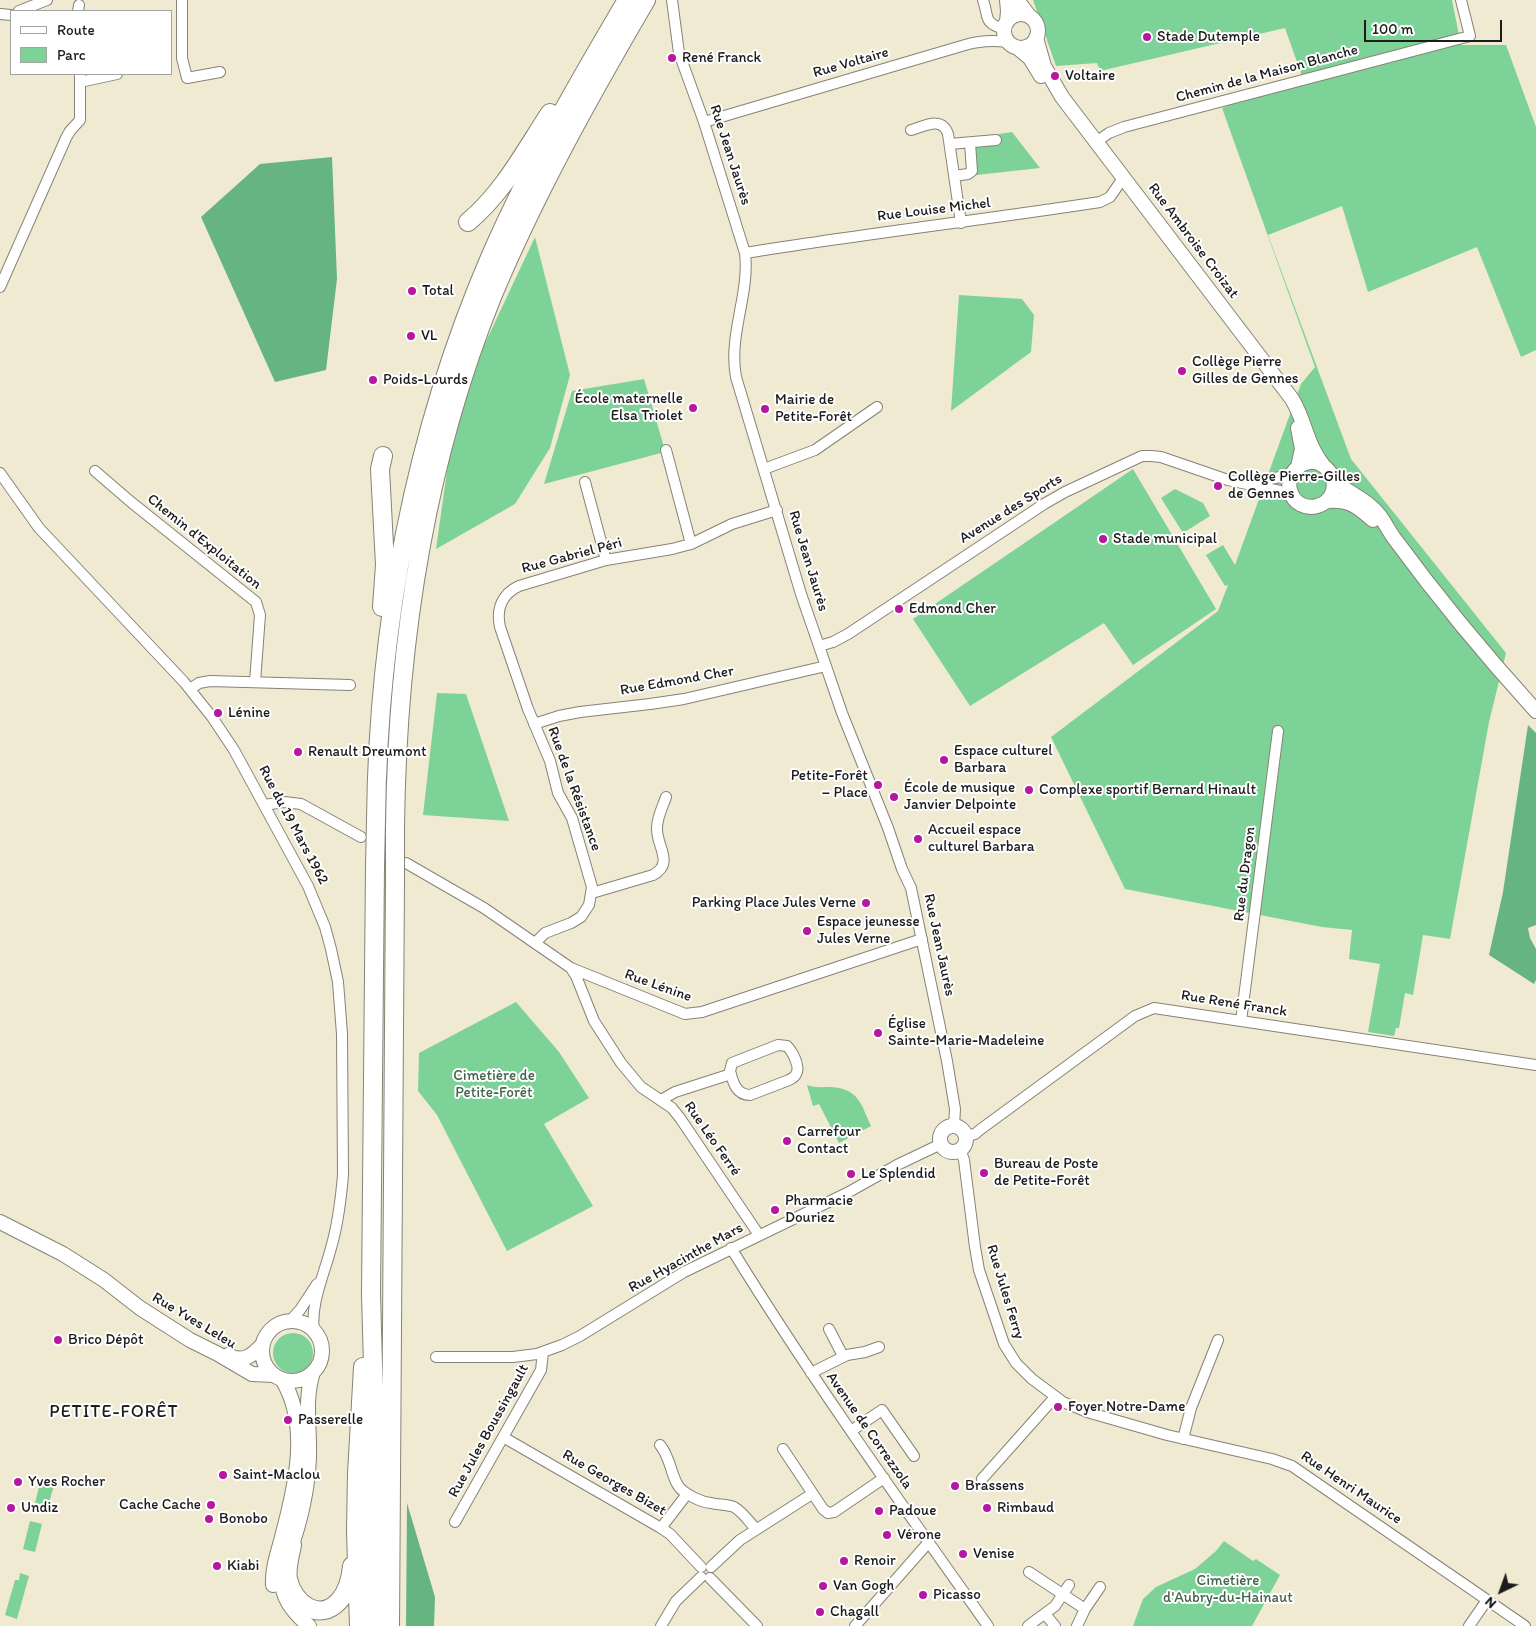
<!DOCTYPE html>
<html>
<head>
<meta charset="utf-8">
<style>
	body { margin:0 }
	#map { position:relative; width:1536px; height:1626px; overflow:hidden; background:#efead1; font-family:Itim,sans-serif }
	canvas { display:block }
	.legend { position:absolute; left:10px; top:10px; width:162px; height:65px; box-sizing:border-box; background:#fff; border:1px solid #a4a4a4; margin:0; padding:6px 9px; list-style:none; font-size:15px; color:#1c1c1c }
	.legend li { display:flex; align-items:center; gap:10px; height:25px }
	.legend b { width:25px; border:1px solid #a4a4a4 }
	.north { position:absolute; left:1476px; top:1566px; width:50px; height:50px; -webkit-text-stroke:4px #fff; paint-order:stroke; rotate:222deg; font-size:14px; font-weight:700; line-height:20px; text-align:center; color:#1c1c1c }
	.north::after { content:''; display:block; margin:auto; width:18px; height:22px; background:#1c1c1c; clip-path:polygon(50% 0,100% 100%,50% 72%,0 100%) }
	.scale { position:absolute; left:1364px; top:20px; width:138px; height:22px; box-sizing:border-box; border:2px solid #1c1c1c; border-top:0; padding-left:6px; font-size:15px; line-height:18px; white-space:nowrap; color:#1c1c1c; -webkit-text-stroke:4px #fff; paint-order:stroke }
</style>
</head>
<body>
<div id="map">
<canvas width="1536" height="1626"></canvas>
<ul class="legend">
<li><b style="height:6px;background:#fff"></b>Route</li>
<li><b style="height:14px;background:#7dd397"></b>Parc</li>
</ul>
<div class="north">N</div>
<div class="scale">100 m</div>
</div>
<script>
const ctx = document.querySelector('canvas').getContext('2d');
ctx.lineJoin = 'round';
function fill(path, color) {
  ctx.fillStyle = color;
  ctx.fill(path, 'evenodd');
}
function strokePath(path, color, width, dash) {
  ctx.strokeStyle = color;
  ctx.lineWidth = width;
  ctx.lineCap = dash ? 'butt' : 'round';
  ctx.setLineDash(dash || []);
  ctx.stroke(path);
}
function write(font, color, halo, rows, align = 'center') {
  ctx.font = font + ' Itim,sans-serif';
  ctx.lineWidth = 4;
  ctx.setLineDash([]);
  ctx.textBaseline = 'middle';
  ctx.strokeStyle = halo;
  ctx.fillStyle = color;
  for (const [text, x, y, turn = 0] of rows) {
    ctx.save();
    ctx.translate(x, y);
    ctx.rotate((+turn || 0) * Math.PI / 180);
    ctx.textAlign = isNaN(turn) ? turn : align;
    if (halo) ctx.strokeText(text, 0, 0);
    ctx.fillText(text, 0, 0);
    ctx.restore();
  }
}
fill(new Path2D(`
	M 1033,0 L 1452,0 L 1461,45 L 1506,45 L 1536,127 L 1536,350 L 1521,357 L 1477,247 L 1368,292 L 1342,206 L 1268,235 L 1351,459 L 1506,653 L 1489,722 L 1450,939 L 1423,935 L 1413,995 L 1405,993 L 1399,1028 L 1396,1028 L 1394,1036 L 1368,1032 L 1380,964 L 1349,959 L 1352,930 L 1322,927 L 1125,889 L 1051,737 L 1218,611 L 1228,585 L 1225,586 L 1206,555 L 1223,545 L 1235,565 L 1301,384 L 1315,367 L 1222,108 L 1303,79 L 1285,28 L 1100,71 L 1097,63 L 1056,66 Z
	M 1012,132 L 1040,168 L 976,175 L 973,150 L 977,145 L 1000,141 L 999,134 Z
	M 535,237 L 570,375 L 550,448 L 515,504 L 436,549 L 450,450 L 480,354 Z
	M 959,295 L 1022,299 L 1034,315 L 1031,352 L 951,411 Z
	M 644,379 L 664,447 L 661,453 L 544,484 L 572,391 Z
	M 1133,469 L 1216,609 L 1133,665 L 1104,623 L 970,706 L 913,619 Z
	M 1175,489 L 1203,503 L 1210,516 L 1183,533 L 1161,498 Z
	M 437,693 L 466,694 L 509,821 L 423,815 Z
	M 516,1002 L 559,1052 L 589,1098 L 544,1124 L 593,1206 L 507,1251 L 437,1115 L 418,1091 L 419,1053 Z
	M 807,1085 C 814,1088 823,1087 831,1087 C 859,1089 861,1104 871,1126 L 839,1143 L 819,1104 L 813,1106 Z
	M273 1353a20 20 0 1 1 40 0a20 20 0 1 1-40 0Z
	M 46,1477 L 56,1479 L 48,1506 L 35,1503 L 40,1483 Z
	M 30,1521 L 42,1524 L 35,1552 L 23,1549 Z
	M 1224,1541 L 1253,1561 L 1256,1559 L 1280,1575 L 1252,1626 L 1133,1626 L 1143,1599 L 1156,1587 L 1195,1569 L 1216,1551 Z
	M 20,1573 L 29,1576 L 17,1619 L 5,1615 L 15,1580 L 19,1580 Z`), '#7dd397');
fill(new Path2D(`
	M 332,157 L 337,279 L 326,370 L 275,382 L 201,217 L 260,164 Z
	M 1528,725 L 1536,733 L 1536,925 L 1528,928 L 1530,938 L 1536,949 L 1536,980 L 1534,984 L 1489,955 L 1503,892 Z
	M 407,1503 L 435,1597 L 434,1626 L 406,1626 Z`), '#66b580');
const street = new Path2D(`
	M 182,0 L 182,58 L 187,78 L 220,72
	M 672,0 L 679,53 L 704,122 L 745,253 C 750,294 728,335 736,377 L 801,594 L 819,646 L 842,713 L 888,828 L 902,869 L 911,888 L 947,1061 L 955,1109 L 954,1126
	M 983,0 C 989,17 983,23 1004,29
	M 19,11 L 47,0
	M 78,11 L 79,5
	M 0,14 L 11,15
	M 80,82 L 117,74
	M 704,122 L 965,45 C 979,41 992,40 1007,42
	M 911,130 C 925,126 942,116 948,134 L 961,223
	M 1096,142 L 1109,133 L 1124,127 L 1470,36 L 1461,0
	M 950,144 L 996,140
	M 954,176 L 968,174 L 972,171 L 970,143
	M 745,253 C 863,234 982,220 1100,202 L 1110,197 L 1119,184
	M 0,287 L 66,138 L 70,131 L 80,120 L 80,74
	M 666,450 L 691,544
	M 764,469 L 815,450 L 877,407
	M 95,471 L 131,502 L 256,602 L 260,615 L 255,682
	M 0,473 L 39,528 L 184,682 L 212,717 L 234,750 L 308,886 L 325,927 L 331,949 L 338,982 L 342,1034 L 343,1175 C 341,1199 338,1224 331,1248 C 324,1275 310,1304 314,1332
	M 585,482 L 606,560
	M 1251,483 L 1280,477 L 1293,472
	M 819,646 L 833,642 L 848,634 L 1044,504 L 1065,492 L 1142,456 L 1151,456 L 1161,457 L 1228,480 L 1280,491 L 1293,497
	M 190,689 L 199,683 L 210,681 L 350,685
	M 534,724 L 559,716 L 580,712 L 650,704 L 684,699 L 826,666
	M 264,805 L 284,802 L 301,804 L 361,837
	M 406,863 L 484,908 L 571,968 L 685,1014 L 702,1012 L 922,939
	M 592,893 L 653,875 C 675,863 656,846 657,828 C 657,817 663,806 666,797
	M 535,943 L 545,933 L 571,923 L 581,917 L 589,905 L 592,887 L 572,818 L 558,793 L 550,761 L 528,709 L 500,627 C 496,609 502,594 519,586 L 606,560 L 672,549 L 691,544 L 732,524 L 777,510
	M 571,968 L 576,976 L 594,1021 L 621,1063 L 641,1087 L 672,1108 L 680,1118 L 759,1235
	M 1241,1021 L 1278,731
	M 778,1045 L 787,1046 C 792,1051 801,1067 796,1074 C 795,1077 792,1078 789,1080 L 750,1095 C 736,1095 733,1082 730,1071 L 732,1063 Z
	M 661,1100 L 675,1092 L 731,1074
	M 965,1136 L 975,1134 L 981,1129 L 1135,1016 L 1154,1008 L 1536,1065
	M 960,1149 L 964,1160 L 975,1247 L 979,1270 L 1004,1344 L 1016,1363 L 1032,1379 L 1063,1402 L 1087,1412 L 1167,1435 L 1272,1459 L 1292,1466 L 1525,1626
	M 731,1248 C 811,1378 900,1502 988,1626
	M 289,1322 L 300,1310 L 317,1284
	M 829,1329 L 843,1356
	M 436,1357 L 513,1357 L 537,1354 L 562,1345 L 580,1336 L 684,1272 L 847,1193 L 897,1165 L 941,1144
	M 811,1373 L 847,1355 L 865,1352 L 879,1347
	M 851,1431 L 882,1410 L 914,1456
	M 503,1437 L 661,1528 L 670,1534 L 701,1567
	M 1183,1439 L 1191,1408 L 1218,1340
	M 660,1445 C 672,1459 671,1481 682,1490 C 689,1496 701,1502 711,1503 C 718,1505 727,1504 734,1507 C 743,1512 749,1522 756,1529
	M 783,1449 L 823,1509 L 828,1513 L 834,1512 L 884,1478
	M 982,1479 L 1055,1397
	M 455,1522 L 541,1370 L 543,1352
	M 661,1528 L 687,1494
	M 711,1567 L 740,1540 L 812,1494
	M 1029,1572 L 1085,1609
	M 710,1578 L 757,1626
	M 1045,1614 L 1055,1626
	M 661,1626 L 676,1601 L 701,1577
	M 855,1626 L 928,1543
	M 1028,1626 L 1055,1606 L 1069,1585
	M 1077,1626 L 1085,1609 L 1100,1587
	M 1469,1626 L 1487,1600`);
const secondary = new Path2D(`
	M 1017,0 L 1030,17
	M1004 31a17 17 0 1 1 34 0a17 17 0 1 1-34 0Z
	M 1007,22 L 1008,11 L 1007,0
	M 1036,38 L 1044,66 L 1062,97 L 1292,399 C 1305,420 1307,446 1323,465
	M 1018,48 L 1030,58 L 1041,76
	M 1298,467 L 1302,449 L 1298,428
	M 1333,478 C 1340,509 1297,518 1290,490 C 1288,482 1291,474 1296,469 C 1300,465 1304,463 1309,462 C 1328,460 1331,479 1344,488 C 1357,497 1370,503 1380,516 C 1385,523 1389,531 1394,538 C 1438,598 1486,656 1536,711
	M 1327,501 C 1349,499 1357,506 1373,520
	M940 1139a13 13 0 1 1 26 0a13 13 0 1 1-26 0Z
	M 0,1222 L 63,1254 L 104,1280 L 140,1308 L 190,1340 L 218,1354 L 252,1374 L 274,1375
	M262 1351a30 30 0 1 1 60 0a30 30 0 1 1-60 0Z
	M 228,1355 C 243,1364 253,1355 263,1344
	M 289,1553 C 300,1523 308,1489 309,1456 C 310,1428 304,1400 313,1372
	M 282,1574 C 280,1597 292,1611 309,1626
	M 273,1585 C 272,1567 279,1550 283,1533 C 296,1484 310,1425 282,1379`);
const highway = new Path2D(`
	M 468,222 C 503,193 525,151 550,113
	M 382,607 L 385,565 L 380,469 L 383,456
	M 376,820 C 378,627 414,433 491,255 C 530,166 578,83 627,0
	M 395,827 C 397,646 424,466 492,297 C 535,194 590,96 646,0
	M 292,1545 C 290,1556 286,1568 288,1579 C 293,1603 319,1623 339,1601 C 347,1592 351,1578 352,1566
	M 359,1626 L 356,1531 L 357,1474 L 363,1367
	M 373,1626 L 374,1401 L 371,1294 L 375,866
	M 390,1626 L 395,879`);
strokePath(street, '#868376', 12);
strokePath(secondary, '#868376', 16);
strokePath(highway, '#868376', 20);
strokePath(street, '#fff', 10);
strokePath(secondary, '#fff', 14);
strokePath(highway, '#fff', 18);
const highwayBridge = new Path2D(`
	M 375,866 L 376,820
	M 395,879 L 395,827`);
strokePath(highwayBridge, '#868376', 20, []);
strokePath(highwayBridge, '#fff', 18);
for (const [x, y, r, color] of [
	[1147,37,5,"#b5179e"],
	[672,58,5,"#b5179e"],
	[1055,76,5,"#b5179e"],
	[412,291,5,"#b5179e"],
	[411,336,5,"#b5179e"],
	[1182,371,5,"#b5179e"],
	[373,380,5,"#b5179e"],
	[693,408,5,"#b5179e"],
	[765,409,5,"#b5179e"],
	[1218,486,5,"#b5179e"],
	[1103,539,5,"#b5179e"],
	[899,609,5,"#b5179e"],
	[218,713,5,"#b5179e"],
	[298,752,5,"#b5179e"],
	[944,760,5,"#b5179e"],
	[878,785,5,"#b5179e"],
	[1029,790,5,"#b5179e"],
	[894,797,5,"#b5179e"],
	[918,839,5,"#b5179e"],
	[866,903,5,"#b5179e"],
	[807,931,5,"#b5179e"],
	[878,1033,5,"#b5179e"],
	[787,1141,5,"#b5179e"],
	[984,1173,5,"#b5179e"],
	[851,1174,5,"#b5179e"],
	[775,1210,5,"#b5179e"],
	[58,1340,5,"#b5179e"],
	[1058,1407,5,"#b5179e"],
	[288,1420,5,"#b5179e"],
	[223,1475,5,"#b5179e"],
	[18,1482,5,"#b5179e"],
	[955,1486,5,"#b5179e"],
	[211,1505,5,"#b5179e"],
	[11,1508,5,"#b5179e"],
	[987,1508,5,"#b5179e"],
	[879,1511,5,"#b5179e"],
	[209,1519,5,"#b5179e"],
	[887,1535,5,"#b5179e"],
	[963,1554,5,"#b5179e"],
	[844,1561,5,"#b5179e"],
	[217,1566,5,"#b5179e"],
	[823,1586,5,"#b5179e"],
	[923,1595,5,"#b5179e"],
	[820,1612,5,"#b5179e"]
]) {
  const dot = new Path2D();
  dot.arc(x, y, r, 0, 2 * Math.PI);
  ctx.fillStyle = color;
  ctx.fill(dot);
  strokePath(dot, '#fff', 2);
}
write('15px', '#1c1c1c', '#fff', [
	["Stade Dutemple",1157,37],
	["René Franck",682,58],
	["Voltaire",1065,76],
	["Total",422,291],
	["VL",421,336],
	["Collège Pierre",1192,362],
	["Gilles de Gennes",1192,379],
	["Poids-Lourds",383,380],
	["École maternelle",683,399,"right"],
	["Elsa Triolet",683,416,"right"],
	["Mairie de",775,400],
	["Petite-Forêt",775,417],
	["Collège Pierre-Gilles",1228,477],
	["de Gennes",1228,494],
	["Stade municipal",1113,539],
	["Edmond Cher",909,609],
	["Lénine",228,713],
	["Espace culturel",954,751],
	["Barbara",954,768],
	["Renault Dreumont",308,752],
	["Petite-Forêt",868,776,"right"],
	["– Place",868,793,"right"],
	["École de musique",904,788],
	["Janvier Delpointe",904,805],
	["Complexe sportif Bernard Hinault",1039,790],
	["Accueil espace",928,830],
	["culturel Barbara",928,847],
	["Parking Place Jules Verne",856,903,"right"],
	["Espace jeunesse",817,922],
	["Jules Verne",817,939],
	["Église",888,1024],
	["Sainte-Marie-Madeleine",888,1041],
	["Carrefour",797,1132],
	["Contact",797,1149],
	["Bureau de Poste",994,1164],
	["de Petite-Forêt",994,1181],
	["Le Splendid",861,1174],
	["Pharmacie",785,1201],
	["Douriez",785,1218],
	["Brico Dépôt",68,1340],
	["Foyer Notre-Dame",1068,1407],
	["Passerelle",298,1420],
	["Saint-Maclou",233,1475],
	["Yves Rocher",28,1482],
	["Brassens",965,1486],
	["Cache Cache",201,1505,"right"],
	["Undiz",21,1508],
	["Rimbaud",997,1508],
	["Padoue",889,1511],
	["Bonobo",219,1519],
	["Vérone",897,1535],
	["Venise",973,1554],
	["Renoir",854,1561],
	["Kiabi",227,1566],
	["Van Gogh",833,1586],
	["Picasso",933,1595],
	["Chagall",830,1612]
], 'left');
write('15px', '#1c1c1c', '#fff', [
	["Rue Voltaire",851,63,-16],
	["Chemin de la Maison Blanche",1267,74,-15],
	["Rue Jean Jaurès",730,155,72],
	["Rue Louise Michel",934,210,-7],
	["Rue Ambroise Croizat",1193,241,53],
	["Avenue des Sports",1011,509,-32],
	["Chemin d'Exploitation",204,542,39],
	["Rue Gabriel Péri",572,556,-15],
	["Rue Jean Jaurès",808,561,73],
	["Rue Edmond Cher",677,681,-10],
	["Rue de la Résistance",574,789,70],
	["Rue du 19 Mars 1962",293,825,62],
	["Rue du Dragon",1245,874,-83],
	["Rue Jean Jaurès",939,945,78],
	["Rue Lénine",658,986,20],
	["Rue René Franck",1234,1004,9],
	["Rue Léo Ferré",712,1139,55],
	["Rue Hyacinthe Mars",686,1258,-29],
	["Rue Jules Ferry",1005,1292,73],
	["Rue Yves Leleu",194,1321,31],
	["Rue Jules Boussingault",489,1431,-61],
	["Avenue de Correzzola",869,1431,55],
	["Rue Georges Bizet",614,1483,30],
	["Rue Henri Maurice",1351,1488,34]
]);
write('15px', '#43654d', '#fff', [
	["Cimetière de",494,1076],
	["Petite-Forêt",494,1093],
	["Cimetière",1228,1581],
	["d'Aubry-du-Hainaut",1228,1598]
]);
ctx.letterSpacing = '1px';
write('18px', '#1c1c1c', '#fff', [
	["PETITE-FORÊT",114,1412]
]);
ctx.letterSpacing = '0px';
</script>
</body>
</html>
